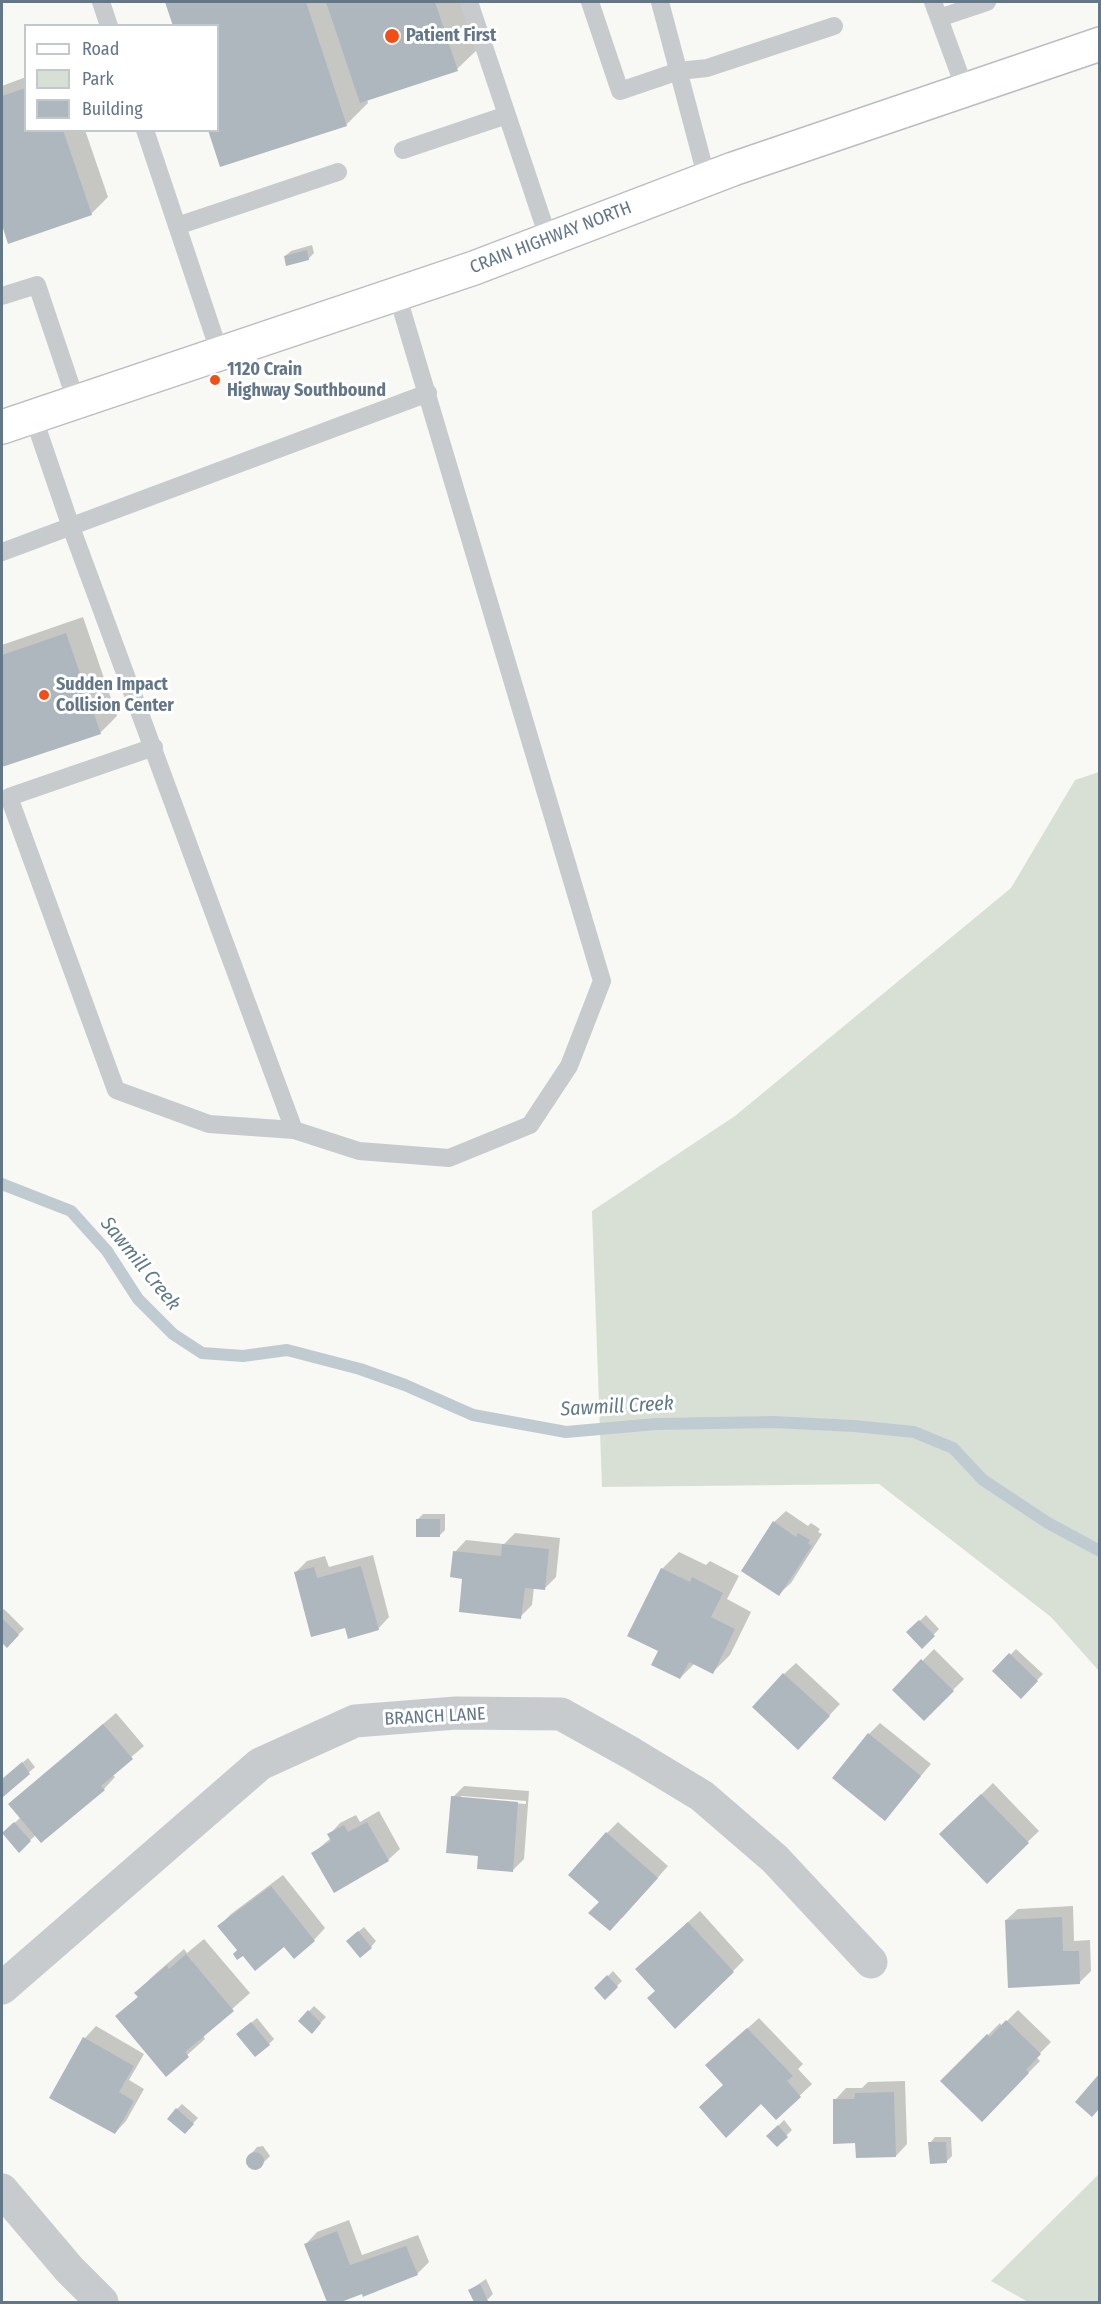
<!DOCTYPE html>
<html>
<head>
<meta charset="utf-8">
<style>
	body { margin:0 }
	#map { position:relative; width:1101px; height:2304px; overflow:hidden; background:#f8f8f4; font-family:"Fira Sans Condensed",sans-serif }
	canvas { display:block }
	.frame { position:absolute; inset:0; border:3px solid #637788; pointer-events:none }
	.legend { position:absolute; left:24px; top:24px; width:195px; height:108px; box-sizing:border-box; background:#fff; border:2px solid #c1c9cf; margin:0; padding:8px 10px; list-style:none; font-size:18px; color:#637788 }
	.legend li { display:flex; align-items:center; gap:12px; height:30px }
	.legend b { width:30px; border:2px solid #c1c9cf }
</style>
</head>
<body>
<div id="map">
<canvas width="1101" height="2304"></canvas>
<div class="frame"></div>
<ul class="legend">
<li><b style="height:8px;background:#fff"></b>Road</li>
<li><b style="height:16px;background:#d8e0d5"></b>Park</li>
<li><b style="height:16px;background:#aeb7bd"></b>Building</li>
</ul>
</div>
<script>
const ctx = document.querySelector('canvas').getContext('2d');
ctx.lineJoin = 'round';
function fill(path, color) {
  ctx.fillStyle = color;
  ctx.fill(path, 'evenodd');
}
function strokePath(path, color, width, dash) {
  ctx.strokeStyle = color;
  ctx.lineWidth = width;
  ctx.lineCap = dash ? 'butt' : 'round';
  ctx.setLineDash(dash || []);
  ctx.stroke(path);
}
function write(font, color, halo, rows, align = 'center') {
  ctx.font = font + ' "Fira Sans Condensed",sans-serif';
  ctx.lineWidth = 6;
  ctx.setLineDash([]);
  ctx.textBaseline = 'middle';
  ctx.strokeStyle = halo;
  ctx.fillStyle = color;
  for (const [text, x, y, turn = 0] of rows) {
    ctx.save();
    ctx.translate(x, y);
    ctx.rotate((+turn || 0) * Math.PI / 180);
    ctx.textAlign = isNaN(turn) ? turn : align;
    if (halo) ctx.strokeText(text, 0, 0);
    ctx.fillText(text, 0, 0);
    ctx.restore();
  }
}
fill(new Path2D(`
	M 1099,772 L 1100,772 L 1099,1671 L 1051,1617 L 879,1484 L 602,1487 L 592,1211 L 735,1116 L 1011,888 L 1075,780 Z
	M 1099,2174 L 1099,2302 L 1028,2302 L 991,2281 Z`), '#d8e0d5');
fill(new Path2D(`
	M 166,2 L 464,2 L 479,48 L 457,69 L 367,99 L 368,103 L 347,124 L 221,165 L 218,130 L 218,26 L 174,26 Z
	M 26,77 L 26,130 L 85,130 L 108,197 L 91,214 L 9,242 L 2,220 L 2,86 Z
	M 312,245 L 314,253 L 308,259 L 285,256 L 291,251 Z
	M 83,617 L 117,716 L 100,733 L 2,766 L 2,645 Z
	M 786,1511 L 808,1526 L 811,1523 L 820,1529 L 818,1532 L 822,1534 L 791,1583 L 779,1594 L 774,1522 Z
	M 423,1514 L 445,1514 L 445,1530 L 439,1536 L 417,1520 Z
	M 515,1533 L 560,1538 L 556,1577 L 544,1589 L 534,1587 L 532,1605 L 520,1617 L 455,1552 L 466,1540 L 504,1544 Z
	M 679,1552 L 706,1565 L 710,1561 L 739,1576 L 727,1599 L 751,1612 L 730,1655 L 713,1672 L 695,1663 L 680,1678 L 660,1651 L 662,1569 Z
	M 373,1555 L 389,1617 L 378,1629 L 346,1626 L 296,1572 L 307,1561 L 325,1556 L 329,1567 Z
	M 4,1609 L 24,1629 L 7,1646 L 2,1641 L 2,1611 Z
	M 926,1615 L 939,1629 L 922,1647 L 908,1632 Z
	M 934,1649 L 964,1679 L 924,1719 L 894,1690 Z
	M 1016,1649 L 1043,1674 L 1021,1697 L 995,1671 Z
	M 796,1663 L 840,1704 L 809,1737 L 784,1674 Z
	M 116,1713 L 144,1746 L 112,1774 L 115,1777 L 104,1789 L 41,1841 L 36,1835 L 19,1850 L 9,1828 L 21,1817 L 22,1793 Z
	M 880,1723 L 931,1764 L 885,1818 L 869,1734 Z
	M 28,1758 L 35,1767 L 4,1795 L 2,1792 L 2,1780 Z
	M 993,1783 L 1039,1831 L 987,1881 L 941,1834 Z
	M 464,1786 L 529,1791 L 524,1859 L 512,1871 L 480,1855 L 453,1797 ZM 461,1796 L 526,1801 L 526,1804 L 461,1799 Z
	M 379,1811 L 400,1849 L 388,1860 L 313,1853 L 331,1838 L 329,1835 L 340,1823 L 356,1815 L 360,1822 Z
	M 618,1822 L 668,1866 L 622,1918 L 607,1833 Z
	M 283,1875 L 325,1928 L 314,1940 L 284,1945 L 219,1926 L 231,1914 Z
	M 1073,1906 L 1074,1941 L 1090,1940 L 1091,1971 L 1079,1983 L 1006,1920 L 1018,1909 Z
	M 700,1911 L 744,1960 L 733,1971 L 657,1991 L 649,1958 Z
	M 364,1927 L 376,1941 L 371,1947 L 353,1936 Z
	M 204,1939 L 250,1993 L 203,2035 L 205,2039 L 166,2074 L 117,2016 L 139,1996 L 136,1993 L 153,1976 L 184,1949 L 187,1953 Z
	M 613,1971 L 622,1981 L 605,1998 L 596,1988 Z
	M 314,2006 L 326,2017 L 312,2032 L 300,2021 Z
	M 1018,2010 L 1051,2042 L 1036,2057 L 1040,2061 L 982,2120 L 942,2081 L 1000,2023 L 1002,2026 Z
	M 257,2018 L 274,2039 L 269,2044 L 244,2029 Z
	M 759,2018 L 803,2064 L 798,2069 L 812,2084 L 776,2118 L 761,2102 L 725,2085 L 719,2054 Z
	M 96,2026 L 144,2054 L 129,2080 L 144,2089 L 126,2121 L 115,2133 L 51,2097 L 85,2038 Z
	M 905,2081 L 907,2144 L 896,2156 L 857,2142 L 835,2100 L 846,2088 L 862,2088 L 868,2082 Z
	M 182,2104 L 198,2118 L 185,2132 L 177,2109 Z
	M 784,2120 L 792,2130 L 777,2145 L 768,2136 Z
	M 935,2137 L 951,2137 L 952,2156 L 946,2162 L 930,2143 Z
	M 263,2146 L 270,2156 L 256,2170 L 251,2168 L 246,2164 L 247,2159 L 257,2147 Z
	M 349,2220 L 362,2255 L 418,2235 L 429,2262 L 417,2274 L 337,2302 L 329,2302 L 306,2244 L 317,2232 Z
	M 486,2279 L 493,2294 L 488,2299 L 476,2302 L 470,2290 Z`), '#0003');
strokePath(new Path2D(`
	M 2,1184 L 71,1211 L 107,1251 L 138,1299 L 173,1334 L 202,1353 L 243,1356 L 287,1350 L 360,1369 L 405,1385 L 473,1415 L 566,1432 L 656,1424 L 774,1422 L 854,1426 L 914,1432 L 953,1448 L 983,1480 L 1048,1523 L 1100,1551`), '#c0cbd1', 12);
fill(new Path2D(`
	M 165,2 L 306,2 L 347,126 L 220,167 L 208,130 L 218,130 L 218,26 L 173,26 Z
	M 326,2 L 435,2 L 458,71 L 360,103 Z
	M 26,88 L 26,130 L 63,130 L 92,215 L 8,244 L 2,225 L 2,96 Z
	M 307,250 L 309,260 L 286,266 L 284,256 Z
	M 66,633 L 101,734 L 2,767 L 2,655 Z
	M 416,1519 L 440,1519 L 440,1537 L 416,1537 Z
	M 773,1521 L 796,1537 L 798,1533 L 810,1540 L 808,1543 L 812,1546 L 779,1596 L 741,1571 Z
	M 502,1544 L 549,1549 L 545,1590 L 525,1588 L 521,1619 L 459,1612 L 462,1579 L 450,1577 L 453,1551 L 501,1556 Z
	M 361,1566 L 379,1630 L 348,1639 L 345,1628 L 311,1637 L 294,1572 L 314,1567 L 317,1578 Z
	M 661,1568 L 690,1582 L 692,1577 L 723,1593 L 711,1617 L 735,1629 L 713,1674 L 689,1662 L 680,1679 L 651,1665 L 658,1651 L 627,1636 Z
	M 2,1618 L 19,1635 L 7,1648 L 2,1643 Z
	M 919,1620 L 935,1636 L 922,1649 L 906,1632 Z
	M 1009,1653 L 1038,1681 L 1021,1699 L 992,1671 Z
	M 921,1659 L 954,1691 L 924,1721 L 892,1690 Z
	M 783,1673 L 830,1716 L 798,1750 L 752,1707 Z
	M 103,1724 L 133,1759 L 101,1786 L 105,1790 L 41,1843 L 8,1804 Z
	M 868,1733 L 921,1776 L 885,1821 L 832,1778 Z
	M 22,1762 L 30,1774 L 3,1797 L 2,1779 Z
	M 981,1794 L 1029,1843 L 987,1884 L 939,1834 Z
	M 451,1796 L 518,1802 L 513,1872 L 477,1869 L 478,1856 L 446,1853 Z
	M 14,1822 L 31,1841 L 19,1853 L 2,1833 Z
	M 367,1822 L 389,1861 L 334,1893 L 311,1853 L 331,1841 L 327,1834 L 342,1826 L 344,1825 L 348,1832 Z
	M 606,1832 L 658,1878 L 610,1931 L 588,1913 L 599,1902 L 568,1875 Z
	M 271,1886 L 315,1941 L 294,1959 L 284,1947 L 255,1971 L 243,1956 L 237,1960 L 233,1954 L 237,1950 L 217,1926 Z
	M 1062,1917 L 1063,1951 L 1079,1951 L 1080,1984 L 1008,1988 L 1005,1920 Z
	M 688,1922 L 734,1972 L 675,2029 L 647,1998 L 655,1991 L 635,1969 Z
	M 358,1931 L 372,1948 L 360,1958 L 346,1941 Z
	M 186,1954 L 234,2011 L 185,2052 L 189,2057 L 166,2077 L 115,2016 L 138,1997 L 134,1993 L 167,1965 L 169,1969 Z
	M 607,1975 L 618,1987 L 605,2000 L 594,1988 Z
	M 308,2010 L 321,2023 L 312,2034 L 298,2021 Z
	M 1006,2020 L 1041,2054 L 1026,2070 L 1029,2073 L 982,2122 L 940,2081 L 987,2034 L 990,2037 Z
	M 251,2022 L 270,2045 L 255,2057 L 236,2034 Z
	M 747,2028 L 793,2076 L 787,2081 L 801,2097 L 776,2120 L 761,2104 L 726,2138 L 699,2107 L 723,2085 L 705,2065 Z
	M 83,2037 L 134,2066 L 119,2092 L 134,2101 L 115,2134 L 49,2098 Z
	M 1100,2073 L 1100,2108 L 1092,2117 L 1075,2102 Z
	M 894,2092 L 896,2157 L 856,2158 L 855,2143 L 833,2144 L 833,2099 L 854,2099 L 855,2093 Z
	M 176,2108 L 194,2124 L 185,2134 L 167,2119 Z
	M 778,2125 L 788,2137 L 777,2147 L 766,2136 Z
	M 928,2142 L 946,2142 L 947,2163 L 930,2164 Z
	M246 2161a9 9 0 1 1 18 0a9 9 0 1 1-18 0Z
	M 337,2231 L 350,2265 L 406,2246 L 418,2275 L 365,2296 L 363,2297 L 362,2294 L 341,2302 L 327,2302 L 304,2244 Z
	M 480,2284 L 488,2301 L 474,2302 L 468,2290 Z`), '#aeb7bd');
const primary = new Path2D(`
	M 2,427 L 474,268 L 733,169 L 1100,44`);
strokePath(primary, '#babec2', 36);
strokePath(new Path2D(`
	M 101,2 L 109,26
	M 469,2 L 549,240
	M 590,2 L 620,91 L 679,71 L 707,68 L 834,26
	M 660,2 L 707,179
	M 933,2 L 965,89
	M 939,18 L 987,2
	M 145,130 L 220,354
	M 403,150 L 507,115
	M 177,226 L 338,172
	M 2,296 L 37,285 L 76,401
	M 33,416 L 71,527 L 294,1130 L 359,1151 L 449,1158 L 530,1125 L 569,1066 L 602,981 L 397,294
	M 2,552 L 428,393
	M 154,747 L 9,797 L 116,1090 L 209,1124 L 294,1130`), '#c7cbce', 18);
strokePath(new Path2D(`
	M 2,1988 L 260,1764 L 355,1721 L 456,1713 L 561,1714 L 631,1753 L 702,1796 L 775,1859 L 871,1962
	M 2,2190 L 69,2269 L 102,2302`), '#c7cbce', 33);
strokePath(primary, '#fff', 33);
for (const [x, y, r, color] of [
	[392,36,8,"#f44e17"],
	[215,380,6,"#f44e17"],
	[44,695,6,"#f44e17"]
]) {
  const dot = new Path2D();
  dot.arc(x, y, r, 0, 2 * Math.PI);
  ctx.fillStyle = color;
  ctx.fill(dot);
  strokePath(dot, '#fff', 2);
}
write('bold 18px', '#637788', '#fff', [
	["Patient First",406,36],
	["1120 Crain",227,370],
	["Highway Southbound",227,391],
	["Sudden Impact",56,685],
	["Collision Center",56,706]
], 'left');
write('18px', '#637788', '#fff', [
	["CRAIN HIGHWAY NORTH",551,238,-21],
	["BRANCH LANE",435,1717,-3]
]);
write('italic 20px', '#5f7a84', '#fff', [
	["Sawmill Creek",140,1264,51],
	["Sawmill Creek",617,1407,-3]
]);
</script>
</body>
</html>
